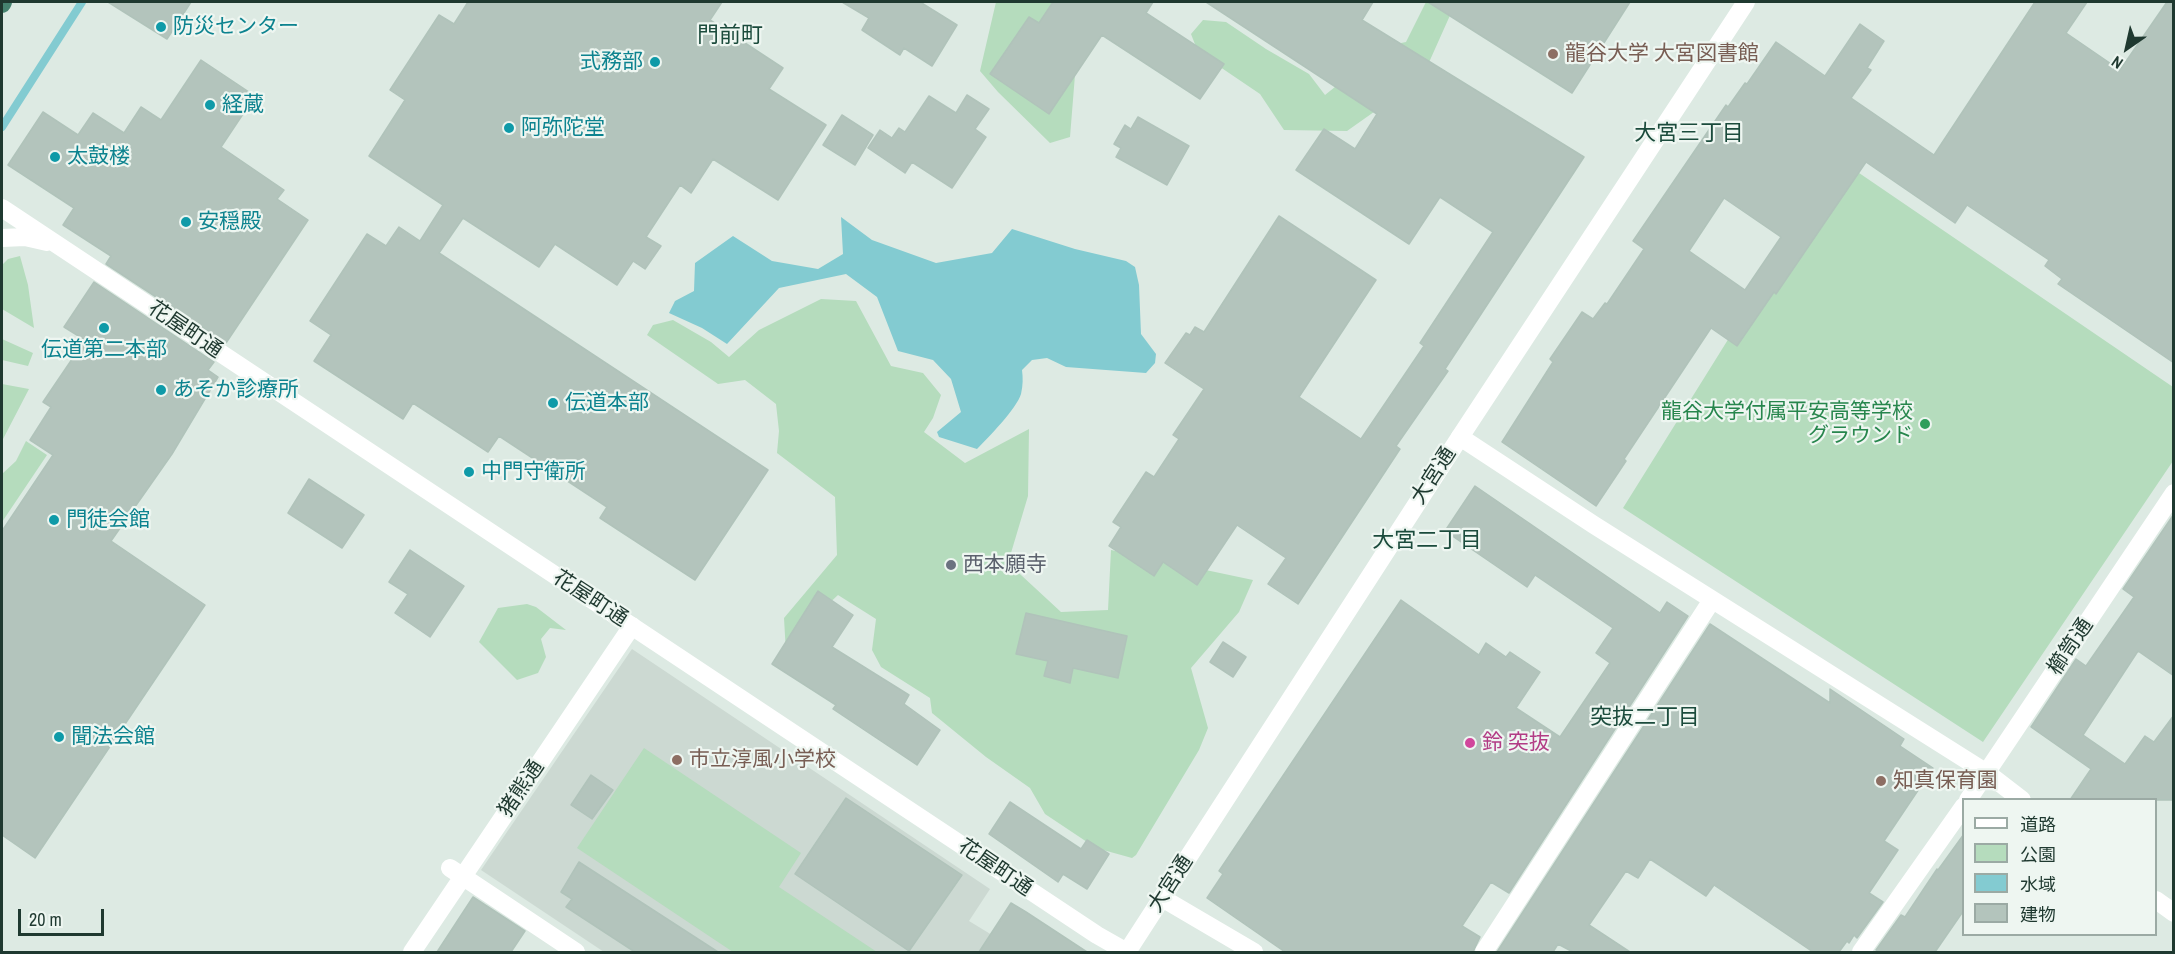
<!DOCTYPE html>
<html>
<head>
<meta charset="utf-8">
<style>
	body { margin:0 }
	#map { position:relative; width:2175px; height:954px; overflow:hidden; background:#ddeae3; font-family:"Archivo Narrow","Noto Sans JP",sans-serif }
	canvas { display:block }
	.frame { position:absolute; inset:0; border:3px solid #1f3930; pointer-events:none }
	.legend { position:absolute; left:1962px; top:798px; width:195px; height:138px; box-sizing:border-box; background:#eef6f1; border:2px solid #9baaa4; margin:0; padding:8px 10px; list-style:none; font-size:18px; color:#1f3930 }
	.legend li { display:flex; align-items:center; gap:12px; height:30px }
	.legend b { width:30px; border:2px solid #9baaa4 }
	.north { position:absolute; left:2097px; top:18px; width:60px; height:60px; -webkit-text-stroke:4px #eef6f1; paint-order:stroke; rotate:214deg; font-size:16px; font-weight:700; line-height:24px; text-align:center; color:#1f3930 }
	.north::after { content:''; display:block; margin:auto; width:21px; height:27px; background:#1f3930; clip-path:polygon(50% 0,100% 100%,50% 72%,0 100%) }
	.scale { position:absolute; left:18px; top:909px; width:86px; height:27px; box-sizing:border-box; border:3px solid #1f3930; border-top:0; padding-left:8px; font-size:18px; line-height:21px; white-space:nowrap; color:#1f3930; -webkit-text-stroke:4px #eef6f1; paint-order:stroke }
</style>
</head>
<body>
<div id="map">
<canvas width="2175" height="954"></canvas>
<div class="frame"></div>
<ul class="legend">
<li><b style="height:8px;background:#fff"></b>道路</li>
<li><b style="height:16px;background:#b5dcbd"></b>公園</li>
<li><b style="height:16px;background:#83cbd1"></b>水域</li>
<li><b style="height:16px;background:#b3c4bc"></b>建物</li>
</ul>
<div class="north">N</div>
<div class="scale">20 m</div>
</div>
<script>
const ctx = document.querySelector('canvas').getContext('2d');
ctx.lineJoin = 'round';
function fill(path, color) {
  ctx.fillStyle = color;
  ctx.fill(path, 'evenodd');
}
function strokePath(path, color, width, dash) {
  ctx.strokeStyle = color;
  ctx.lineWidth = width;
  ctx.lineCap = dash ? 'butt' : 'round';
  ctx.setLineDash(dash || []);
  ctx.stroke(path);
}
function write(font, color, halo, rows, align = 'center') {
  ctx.font = font + ' "Archivo Narrow","Noto Sans JP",sans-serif';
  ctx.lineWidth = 4.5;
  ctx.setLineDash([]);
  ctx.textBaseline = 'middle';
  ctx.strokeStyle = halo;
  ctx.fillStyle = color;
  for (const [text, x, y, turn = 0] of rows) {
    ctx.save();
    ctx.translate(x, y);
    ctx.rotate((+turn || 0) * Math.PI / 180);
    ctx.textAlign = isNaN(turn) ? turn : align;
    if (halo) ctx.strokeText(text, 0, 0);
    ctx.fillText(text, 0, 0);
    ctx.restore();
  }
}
fill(new Path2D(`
	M 632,649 L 990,889 L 969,921 L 1020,952 L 604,952 L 481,870 Z`), '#ccd9d2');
fill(new Path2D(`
	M 996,2 L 1050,2 L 1079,25 L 1070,137 L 1050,143 L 998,92 L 980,71 Z
	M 1426,2 L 1456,2 L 1422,78 L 1347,131 L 1284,130 L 1260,94 L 1198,52 L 1191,34 L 1203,20 L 1226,22 L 1266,49 L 1309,74 L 1325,95 L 1386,46 L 1406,42 Z
	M 1840,160 L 2173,387 L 2173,461 L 1983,742 L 1623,508 Z
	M 20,256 L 28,285 L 34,328 L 2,309 L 2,265 L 8,259 Z
	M 821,299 L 856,301 L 891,366 L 923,373 L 941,395 L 933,418 L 924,432 L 965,463 L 1029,429 L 1028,496 L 1008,563 L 1061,612 L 1108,610 L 1111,550 L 1253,580 L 1239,612 L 1191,668 L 1208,728 L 1199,750 L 1136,855 L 1132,858 L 1096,848 L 1045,814 L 1030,788 L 986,757 L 932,713 L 930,698 L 881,667 L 872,650 L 876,619 L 838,595 L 822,610 L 786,653 L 784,618 L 837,555 L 835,497 L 777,453 L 779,431 L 776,404 L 745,380 L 718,384 L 647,335 L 653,325 L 673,320 L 711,342 L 729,357 L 759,330 Z
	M 2,339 L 33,353 L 28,366 L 2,360 Z
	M 2,384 L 29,389 L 2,441 Z
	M 26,441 L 47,455 L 2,522 L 2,474 L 16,461 Z
	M 527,604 L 536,607 L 566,630 L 550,628 L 541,639 L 546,657 L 538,673 L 517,680 L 479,642 L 498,608 Z
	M 644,748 L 801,853 L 779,887 L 877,952 L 733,952 L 577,848 Z`), '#b5dcbd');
fill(new Path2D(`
	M 841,217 L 872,240 L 936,263 L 992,253 L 1012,229 L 1075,249 L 1126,261 L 1135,267 L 1139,285 L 1141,334 L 1156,354 L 1155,363 L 1146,373 L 1066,367 L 1047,358 L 1032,360 L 1022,370 C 1023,378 1023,385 1021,394 C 1017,408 988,438 977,449 L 939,437 L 937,432 L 961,412 L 951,379 L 933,360 L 898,351 L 877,297 L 846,274 L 779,288 L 727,344 L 702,328 L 669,313 L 675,301 L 694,291 L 695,263 L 733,236 L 772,261 L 818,269 L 843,254 Z`), '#83cbd1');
strokePath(new Path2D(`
	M 2,127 L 82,2`), '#83cbd1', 8);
const building = new Path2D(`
	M 108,2 L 191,2 L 167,39 Z
	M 468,2 L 722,2 L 710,20 L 783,68 L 769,89 L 826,125 L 778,200 L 713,159 L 691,193 L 680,185 L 646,237 L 661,246 L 645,269 L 633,261 L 617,285 L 555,244 L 539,267 L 463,218 L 439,253 L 768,470 L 695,580 L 600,518 L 607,507 L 499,436 L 488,452 L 413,403 L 403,419 L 314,361 L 331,335 L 310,321 L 367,234 L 386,246 L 399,227 L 420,241 L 443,205 L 369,156 L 405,100 L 390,90 L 439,15 L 454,24 Z
	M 842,2 L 920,2 L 957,25 L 932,66 L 904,48 L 900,55 L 862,30 L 869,18 Z
	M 1053,2 L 1153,2 L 1146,13 L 1224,64 L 1200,99 L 1102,35 L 1049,114 L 990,74 L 1029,17 L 1039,23 Z
	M 1206,2 L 1373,2 L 1362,20 L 1584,157 L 1445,369 L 1448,371 L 1396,446 L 1400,449 L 1298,604 L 1268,584 L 1286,558 L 1237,525 L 1197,585 L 1163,562 L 1154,576 L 1109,546 L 1121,527 L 1113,522 L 1146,472 L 1154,477 L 1179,439 L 1173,435 L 1204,389 L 1165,363 L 1186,333 L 1190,335 L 1195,327 L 1204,332 L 1279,216 L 1376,280 L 1299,397 L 1361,439 L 1424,346 L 1420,343 L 1493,232 L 1440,197 L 1409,244 L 1296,170 L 1324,129 L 1355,149 L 1377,114 Z
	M 1428,2 L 1630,2 L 1572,93 Z
	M 2035,2 L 2087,2 L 2066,33 L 2120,70 L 2167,2 L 2174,2 L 2174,363 L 2058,284 L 2062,279 L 2045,266 L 2049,260 L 1967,205 L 1955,223 L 1866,162 L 1776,294 L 1774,292 L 1737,346 L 1711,328 L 1624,459 L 1626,461 L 1596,506 L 1502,442 L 1553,362 L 1550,359 L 1582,312 L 1593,319 L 1605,303 L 1607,304 L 1644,249 L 1633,241 L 1726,105 L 1728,107 L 1745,83 L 1747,84 L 1776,42 L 1825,76 L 1860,24 L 1884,41 L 1867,68 L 1871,70 L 1851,98 L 1934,155 ZM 1724,198 L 1781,237 L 1745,290 L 1689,251 Z
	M 201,60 L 255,96 L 221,147 L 284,190 L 277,199 L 308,220 L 226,343 L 106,264 L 111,256 L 63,225 L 74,208 L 8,165 L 43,112 L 78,135 L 93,113 L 124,133 L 141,107 L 161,120 Z
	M 967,95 L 989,109 L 975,129 L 986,137 L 952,188 L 912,162 L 905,173 L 868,148 L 880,130 L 892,138 L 899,128 L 905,132 L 929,96 L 956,113 Z
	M 842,115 L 873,135 L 855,165 L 823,145 Z
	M 1138,117 L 1189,146 L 1167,185 L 1116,157 L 1121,148 L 1114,144 L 1125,125 L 1131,129 Z
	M 94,282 L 214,362 L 208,370 L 218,377 L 172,454 L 111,541 L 205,605 L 35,858 L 2,835 L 2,531 L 53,455 L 30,440 L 51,407 L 43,402 L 85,340 L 64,327 Z
	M 309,479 L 364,515 L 342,548 L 288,513 Z
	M 1475,486 L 1660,613 L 1667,602 L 1688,616 L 1509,893 L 1491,882 L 1462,926 L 1480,937 L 1473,952 L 1285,952 L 1207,898 L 1223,874 L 1219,871 L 1401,600 L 1479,655 L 1486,643 L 1506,657 L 1510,652 L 1540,672 L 1516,708 L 1560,737 L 1610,663 L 1596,653 L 1613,628 L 1535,575 L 1527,587 L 1445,531 Z
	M 2174,514 L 2174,676 L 2138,651 L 2083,735 L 2125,764 L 2145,736 L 2154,742 L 2174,715 L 2174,800 L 2070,800 L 2091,769 L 2031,727 L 2076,659 L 2086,666 L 2134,597 L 2123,589 Z
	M 410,550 L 464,586 L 430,637 L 395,613 L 408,594 L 389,582 Z
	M 818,591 L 853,615 L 832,647 L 909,695 L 904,704 L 940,730 L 917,765 L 833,709 L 836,705 L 772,664 Z
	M 1026,613 L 1127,636 L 1118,678 L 1073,668 L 1070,683 L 1044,676 L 1048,661 L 1016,654 Z
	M 1710,624 L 1830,703 L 1830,689 L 1904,739 L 1900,746 L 1933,768 L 1884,841 L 1898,850 L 1869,893 L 1883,902 L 1857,938 L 1854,935 L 1849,943 L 1847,941 L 1839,952 L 1813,952 L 1714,885 L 1706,896 L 1650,859 L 1638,878 L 1626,871 L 1589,925 L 1630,952 L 1573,952 L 1558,944 L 1553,952 L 1497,952 Z
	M 1223,642 L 1246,657 L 1233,677 L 1210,662 Z
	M 591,775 L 613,790 L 592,819 L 571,805 Z
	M 846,798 L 962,875 L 909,951 L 795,874 Z
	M 1010,802 L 1081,849 L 1087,840 L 1109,854 L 1087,889 L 1063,874 L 1058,882 L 989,834 Z
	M 1964,834 L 1964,910 L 1935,952 L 1879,952 L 1876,950 L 1901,915 L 1905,917 L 1937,869 L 1938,870 Z
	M 579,862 L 718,952 L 635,952 L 566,907 L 572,899 L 561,892 Z
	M 473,897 L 525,931 L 511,952 L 437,952 Z
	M 1011,903 L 1026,912 L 1087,952 L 979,952 Z`);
fill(building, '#b3c4bc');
strokePath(building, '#b0c3ba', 1.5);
strokePath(new Path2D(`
	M 1460,437 L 1594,525 L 1987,773 L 2022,800
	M 1968,800 L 2174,493
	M 450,868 L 576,952
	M 1162,898 L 1254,952
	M 2156,900 L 2174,913
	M 412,952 L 632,626
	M 1484,952 L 1712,600
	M 1861,952 L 1964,806`), '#fff', 18);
strokePath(new Path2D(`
	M 2,208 L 1097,935 L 1127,952
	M 2,238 L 25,237 L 47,242
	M 1127,952 L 1460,437 L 1746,2`), '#fff', 18);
strokePath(new Path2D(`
	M 2,4 L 3,2`), '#468370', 18);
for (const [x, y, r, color] of [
	[161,27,6,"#0f9aa8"],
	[1553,54,6,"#8d6e63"],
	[655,62,6,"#0f9aa8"],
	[210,105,6,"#0f9aa8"],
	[509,128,6,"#0f9aa8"],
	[55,157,6,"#0f9aa8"],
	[186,222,6,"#0f9aa8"],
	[104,328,6,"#0f9aa8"],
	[161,390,6,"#0f9aa8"],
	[553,403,6,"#0f9aa8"],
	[1925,424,6,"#2e9e5b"],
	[469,472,6,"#0f9aa8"],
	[54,520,6,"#0f9aa8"],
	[951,565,6,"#6b7280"],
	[59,737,6,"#0f9aa8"],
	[1470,743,6,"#d1479c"],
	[677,760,6,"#8d6e63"],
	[1881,781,6,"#8d6e63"]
]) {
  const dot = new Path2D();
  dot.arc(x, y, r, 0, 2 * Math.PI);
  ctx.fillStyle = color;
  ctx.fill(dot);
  strokePath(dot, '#eef6f1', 2);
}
write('21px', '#0d838f', '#eef6f1', [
	["防災センター",173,27],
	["式務部",643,62,"right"],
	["経蔵",222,105],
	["阿弥陀堂",521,128],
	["太鼓楼",67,157],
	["安穏殿",198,222],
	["伝道第二本部",104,350,"center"],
	["あそか診療所",173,390],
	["伝道本部",565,403],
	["中門守衛所",481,472],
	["門徒会館",66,520],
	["聞法会館",71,737]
], 'left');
write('21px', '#785e54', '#eef6f1', [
	["龍谷大学 大宮図書館",1565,54],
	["市立淳風小学校",689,760],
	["知真保育園",1893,781]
], 'left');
write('21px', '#1f3930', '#eef6f1', [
	["花屋町通",185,330,34],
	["大宮通",1434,476,-57],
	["花屋町通",590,599,33],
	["櫛笥通",2071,647,-56],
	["猪熊通",522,789,-56],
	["花屋町通",995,868,34],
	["大宮通",1171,884,-57]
]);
write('21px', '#27864d', '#eef6f1', [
	["龍谷大学付属平安高等学校",1913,412],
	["グラウンド",1913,436]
], 'right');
write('21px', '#5b616d', '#eef6f1', [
	["西本願寺",963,565]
], 'left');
write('21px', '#b23c85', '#eef6f1', [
	["鈴 突抜",1482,743]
], 'left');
write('22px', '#1b4b3c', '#eef6f1', [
	["門前町",730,36],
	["大宮三丁目",1689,134],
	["大宮二丁目",1427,541],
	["突抜二丁目",1645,718]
]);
</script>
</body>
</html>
